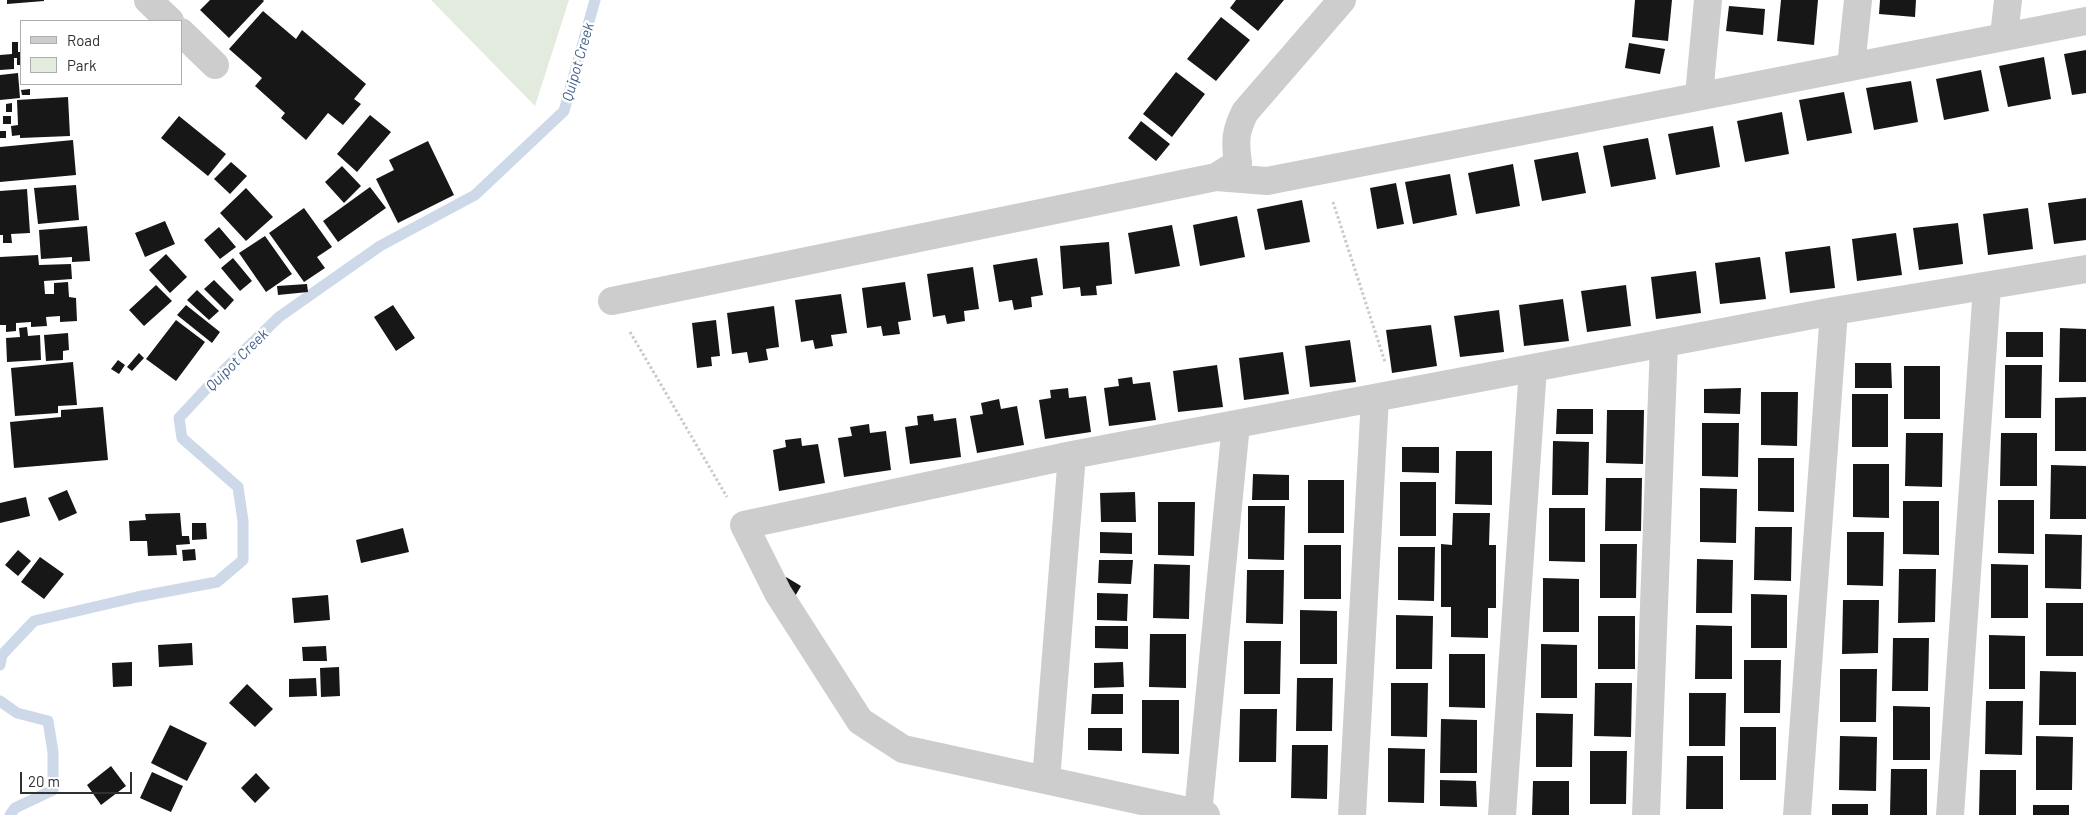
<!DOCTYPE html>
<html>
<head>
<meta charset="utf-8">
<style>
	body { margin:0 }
	#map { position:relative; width:2086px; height:815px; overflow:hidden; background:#fff; font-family:Barlow,sans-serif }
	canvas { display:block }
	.legend { position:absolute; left:20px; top:20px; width:162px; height:65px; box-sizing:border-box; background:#fff; border:1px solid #acacac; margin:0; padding:6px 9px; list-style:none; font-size:15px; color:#303030 }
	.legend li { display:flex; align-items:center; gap:10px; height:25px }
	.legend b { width:25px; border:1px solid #acacac }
	.scale { position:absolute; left:20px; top:772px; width:112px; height:22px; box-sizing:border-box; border:2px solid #303030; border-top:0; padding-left:6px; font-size:15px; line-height:18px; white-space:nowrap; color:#303030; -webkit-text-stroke:4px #fff; paint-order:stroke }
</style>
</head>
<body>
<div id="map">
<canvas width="2086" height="815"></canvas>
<ul class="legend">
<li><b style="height:6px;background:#cdcdcd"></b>Road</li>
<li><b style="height:14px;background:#e3ebdf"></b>Park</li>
</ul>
<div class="scale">20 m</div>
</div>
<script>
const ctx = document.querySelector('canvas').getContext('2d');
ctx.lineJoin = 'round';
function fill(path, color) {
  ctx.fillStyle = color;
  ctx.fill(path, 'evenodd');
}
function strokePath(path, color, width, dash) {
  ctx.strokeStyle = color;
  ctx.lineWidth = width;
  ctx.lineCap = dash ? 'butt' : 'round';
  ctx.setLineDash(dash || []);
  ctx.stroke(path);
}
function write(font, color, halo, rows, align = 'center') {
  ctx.font = font + ' Barlow,sans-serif';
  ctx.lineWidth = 5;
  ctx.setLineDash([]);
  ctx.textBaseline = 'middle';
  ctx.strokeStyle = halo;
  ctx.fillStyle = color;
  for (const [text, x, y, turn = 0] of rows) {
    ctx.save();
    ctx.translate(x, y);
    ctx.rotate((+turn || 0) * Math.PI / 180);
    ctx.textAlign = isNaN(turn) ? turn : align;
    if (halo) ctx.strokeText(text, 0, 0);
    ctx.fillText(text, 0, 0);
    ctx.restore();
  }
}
fill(new Path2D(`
	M 431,0 L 569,0 L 535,106 Z`), '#e3ebdf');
strokePath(new Path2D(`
	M 0,665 L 2,655 L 34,621 L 137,597 L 217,582 L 243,560 L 243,521 L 238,487 L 182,438 L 179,418 L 219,375 L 279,317 L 380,246 L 475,195 L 564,111 L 595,0
	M 0,701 L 17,713 L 48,721 L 53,752 L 53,790 L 15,808 L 10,815`), '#cdd9e9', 11);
fill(new Path2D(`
	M 7,0 L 44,0 L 44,1 L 7,4 Z
	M 210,0 L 263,0 L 264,1 L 229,38 L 200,10 Z
	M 1236,0 L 1284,0 L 1258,31 L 1230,8 Z
	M 1635,0 L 1672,0 L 1668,41 L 1632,37 Z
	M 1781,0 L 1818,0 L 1814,45 L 1777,41 Z
	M 1880,0 L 1916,0 L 1915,17 L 1879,14 Z
	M 1729,6 L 1765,9 L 1763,35 L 1726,31 Z
	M 263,11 L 296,39 L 302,30 L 366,84 L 354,99 L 361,104 L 343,125 L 328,113 L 306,140 L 281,118 L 285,113 L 255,86 L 262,78 L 229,49 Z
	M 1221,17 L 1250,40 L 1216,81 L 1187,59 Z
	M 12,42 L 18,42 L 18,52 L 21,52 L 21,65 L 17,65 L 17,58 L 14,58 L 14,69 L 0,70 L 0,55 L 12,54 Z
	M 1629,43 L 1665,49 L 1660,74 L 1625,68 Z
	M 2086,50 L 2086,93 L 2072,95 L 2064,54 Z
	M 2044,57 L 2051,99 L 2008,107 L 1999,66 Z
	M 1981,70 L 1989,111 L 1944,120 L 1936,79 Z
	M 1176,72 L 1205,94 L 1172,137 L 1143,114 Z
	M 18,73 L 20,98 L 0,100 L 0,75 Z
	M 1911,81 L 1918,122 L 1874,130 L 1866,88 Z
	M 30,89 L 30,95 L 22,95 L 21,90 Z
	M 1844,92 L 1852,133 L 1807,141 L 1799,100 Z
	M 68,97 L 70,136 L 20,138 L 20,135 L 12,136 L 11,126 L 18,125 L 17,100 Z
	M 12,103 L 12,112 L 6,112 L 6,104 Z
	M 1782,112 L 1789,154 L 1745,162 L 1737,121 Z
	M 370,115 L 391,132 L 357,172 L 337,154 Z
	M 3,116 L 11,116 L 11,124 L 3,124 Z
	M 179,116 L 226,154 L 208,176 L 161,138 Z
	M 1141,121 L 1170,144 L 1156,161 L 1128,138 Z
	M 1713,126 L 1720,167 L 1676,175 L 1668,134 Z
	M 0,131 L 6,131 L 6,138 L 0,138 Z
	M 1648,138 L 1656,179 L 1611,187 L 1603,146 Z
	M 73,140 L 76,175 L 0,182 L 0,147 Z
	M 428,141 L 454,195 L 398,223 L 376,179 L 394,170 L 389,160 Z
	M 1578,152 L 1586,193 L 1542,201 L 1534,160 Z
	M 231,162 L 247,176 L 230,194 L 214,179 Z
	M 1513,164 L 1520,206 L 1476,214 L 1468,173 Z
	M 342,166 L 361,186 L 344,203 L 325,182 Z
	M 1450,174 L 1457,215 L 1413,224 L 1405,182 Z
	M 1396,183 L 1404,224 L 1377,229 L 1370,188 Z
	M 76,185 L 79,220 L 38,224 L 34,188 Z
	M 370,187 L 386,208 L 338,242 L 323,221 Z
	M 246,188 L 273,217 L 246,241 L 220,213 Z
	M 27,189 L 30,233 L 11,234 L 12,243 L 3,243 L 3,235 L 0,235 L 0,191 Z
	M 2086,198 L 2086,240 L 2054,244 L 2048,203 Z
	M 1302,200 L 1310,242 L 1265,250 L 1257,209 Z
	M 304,208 L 332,247 L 317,257 L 325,268 L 304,282 L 269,233 Z
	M 2028,208 L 2033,249 L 1988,255 L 1983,214 Z
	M 1237,216 L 1245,257 L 1200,266 L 1193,225 Z
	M 165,221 L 175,244 L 145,257 L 135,233 Z
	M 1958,223 L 1963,264 L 1919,270 L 1913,228 Z
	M 1172,225 L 1180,266 L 1135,274 L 1128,233 Z
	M 87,226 L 90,261 L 72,262 L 72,257 L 41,259 L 39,230 Z
	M 219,227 L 236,247 L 220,259 L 204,240 Z
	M 1896,233 L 1902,275 L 1857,281 L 1852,239 Z
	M 265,236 L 292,274 L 266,292 L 239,253 Z
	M 1109,242 L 1112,284 L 1096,286 L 1097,295 L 1081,296 L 1080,287 L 1063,289 L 1060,246 Z
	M 1830,246 L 1835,288 L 1790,293 L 1785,252 Z
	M 166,254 L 187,277 L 170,293 L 149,270 Z
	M 38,255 L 39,265 L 71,264 L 72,279 L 44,281 L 45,294 L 54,294 L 54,283 L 68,282 L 69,297 L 76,298 L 77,321 L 60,322 L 60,316 L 46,317 L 47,326 L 31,327 L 31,322 L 16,323 L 16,331 L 6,332 L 6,325 L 0,325 L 0,257 Z
	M 1760,257 L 1766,299 L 1720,304 L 1715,263 Z
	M 233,258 L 252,281 L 240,291 L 221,268 Z
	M 1037,258 L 1043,295 L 1031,297 L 1032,307 L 1014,310 L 1012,300 L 999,302 L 993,265 Z
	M 973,267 L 979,309 L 964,311 L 965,321 L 947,324 L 945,315 L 933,317 L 927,274 Z
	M 1696,271 L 1701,313 L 1656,319 L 1651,277 Z
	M 214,280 L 234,300 L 225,310 L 204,289 Z
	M 905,282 L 911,320 L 898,322 L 900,334 L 883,336 L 881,326 L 867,328 L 862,288 Z
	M 307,284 L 308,292 L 278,295 L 277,286 Z
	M 156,285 L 172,301 L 144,326 L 129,310 Z
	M 1626,285 L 1631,326 L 1587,332 L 1581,291 Z
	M 197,290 L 219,311 L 209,320 L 187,300 Z
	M 841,294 L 847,333 L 831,335 L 833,346 L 815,349 L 813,340 L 801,342 L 795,300 Z
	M 1563,299 L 1569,341 L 1524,346 L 1519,305 Z
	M 186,305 L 220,332 L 212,343 L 177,315 Z
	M 393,305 L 415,338 L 396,351 L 374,317 Z
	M 774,306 L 779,347 L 766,349 L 768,360 L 749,363 L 747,352 L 732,354 L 727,313 Z
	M 1499,310 L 1504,352 L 1460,357 L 1454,316 Z
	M 176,320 L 205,342 L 176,381 L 146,359 Z
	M 716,320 L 720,356 L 711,357 L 712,366 L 697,368 L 692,323 Z
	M 1431,325 L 1437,366 L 1392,373 L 1386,330 Z
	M 27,327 L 28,336 L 40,335 L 41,360 L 7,362 L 6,338 L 20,337 L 19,328 Z
	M 2060,328 L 2086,329 L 2086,382 L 2059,382 Z
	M 2006,332 L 2043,332 L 2043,357 L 2006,357 Z
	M 68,333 L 69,350 L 63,351 L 63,360 L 46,361 L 44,335 Z
	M 1350,340 L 1356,382 L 1310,387 L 1305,346 Z
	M 1283,352 L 1289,394 L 1244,400 L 1239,358 Z
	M 139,353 L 144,358 L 132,371 L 127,367 Z
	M 118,360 L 125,365 L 119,374 L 111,369 Z
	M 73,362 L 77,405 L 58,406 L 58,413 L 15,416 L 11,368 Z
	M 1855,363 L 1891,363 L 1892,388 L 1855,388 Z
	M 1217,365 L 1223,407 L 1178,412 L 1173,371 Z
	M 2005,365 L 2042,365 L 2041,418 L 2005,418 Z
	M 1904,366 L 1940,366 L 1940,419 L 1904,419 Z
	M 1132,377 L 1133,384 L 1150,382 L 1156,420 L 1109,426 L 1104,388 L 1119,386 L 1118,379 Z
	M 1068,388 L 1069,398 L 1086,396 L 1091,432 L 1045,439 L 1039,400 L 1051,398 L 1050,390 Z
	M 1741,388 L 1740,414 L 1704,413 L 1704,389 Z
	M 1761,392 L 1798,392 L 1797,446 L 1761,445 Z
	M 1852,394 L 1888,394 L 1888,447 L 1852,447 Z
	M 2086,397 L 2086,451 L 2055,451 L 2055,398 Z
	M 999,399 L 1001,409 L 1017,406 L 1024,445 L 977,453 L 970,416 L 983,414 L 981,403 Z
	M 103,407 L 108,460 L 14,468 L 10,422 L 61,417 L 61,410 Z
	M 1557,409 L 1593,409 L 1593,434 L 1556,434 Z
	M 1607,410 L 1644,410 L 1643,464 L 1606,463 Z
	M 933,414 L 934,421 L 956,418 L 961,457 L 910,464 L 905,427 L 918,425 L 917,416 Z
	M 1702,423 L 1739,423 L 1738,477 L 1702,476 Z
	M 869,424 L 870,433 L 886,431 L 891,470 L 844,477 L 838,438 L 852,436 L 850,427 Z
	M 1906,433 L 1943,433 L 1942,487 L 1905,486 Z
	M 2001,433 L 2037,433 L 2037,486 L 2000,486 Z
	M 801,438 L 802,446 L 818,444 L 825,483 L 779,491 L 773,450 L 786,447 L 785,440 Z
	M 1553,441 L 1589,442 L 1588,495 L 1552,495 Z
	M 1402,447 L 1439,447 L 1439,473 L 1402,472 Z
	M 1456,451 L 1492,451 L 1492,505 L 1455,504 Z
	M 1758,458 L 1794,458 L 1794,512 L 1758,511 Z
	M 1853,464 L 1889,464 L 1889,518 L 1853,517 Z
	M 2051,465 L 2086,466 L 2086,519 L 2050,519 Z
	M 1253,474 L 1289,475 L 1289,500 L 1252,500 Z
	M 1606,478 L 1642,478 L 1641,531 L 1605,531 Z
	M 1308,480 L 1344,480 L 1344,533 L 1308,533 Z
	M 1400,482 L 1436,482 L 1436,536 L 1400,536 Z
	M 1700,488 L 1737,489 L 1736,543 L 1700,542 Z
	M 67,490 L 77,513 L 59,521 L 48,498 Z
	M 1135,492 L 1136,522 L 1101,522 L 1100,493 Z
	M 26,497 L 30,516 L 0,523 L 0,503 Z
	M 1998,500 L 2034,500 L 2034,554 L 1998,553 Z
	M 1903,501 L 1939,501 L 1939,555 L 1903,554 Z
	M 1158,502 L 1195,502 L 1194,556 L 1158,555 Z
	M 1248,506 L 1285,506 L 1284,560 L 1248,559 Z
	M 1549,508 L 1585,508 L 1585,562 L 1549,561 Z
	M 180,513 L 182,536 L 189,536 L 190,544 L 176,545 L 177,555 L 148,556 L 147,541 L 130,541 L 129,521 L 146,520 L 145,514 Z
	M 1453,513 L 1490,513 L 1489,545 L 1496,545 L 1496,608 L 1488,608 L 1488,638 L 1451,637 L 1451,607 L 1441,607 L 1441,544 L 1452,545 Z
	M 192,523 L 206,523 L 207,539 L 192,540 Z
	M 1755,527 L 1792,527 L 1791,581 L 1754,580 Z
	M 403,528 L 409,552 L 361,563 L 356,540 Z
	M 1100,532 L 1132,533 L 1132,554 L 1100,553 Z
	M 1847,532 L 1884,532 L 1883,586 L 1847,585 Z
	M 2045,534 L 2082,535 L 2081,589 L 2045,588 Z
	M 1600,544 L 1637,544 L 1636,598 L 1600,598 Z
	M 1304,545 L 1341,545 L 1341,599 L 1304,599 Z
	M 1398,547 L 1435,547 L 1434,601 L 1398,600 Z
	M 195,549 L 196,560 L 183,561 L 182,550 Z
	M 18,550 L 31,561 L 18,576 L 5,565 Z
	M 40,557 L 64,574 L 44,599 L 21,582 Z
	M 1697,559 L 1733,560 L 1732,613 L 1696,613 Z
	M 1099,560 L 1133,560 L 1131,584 L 1098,583 Z
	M 1154,564 L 1190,565 L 1189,619 L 1153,618 Z
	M 1991,564 L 2028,565 L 2028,618 L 1991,618 Z
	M 1899,569 L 1936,569 L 1935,622 L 1898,623 Z
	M 1247,570 L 1284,570 L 1283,624 L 1246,623 Z
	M 786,577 L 801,586 L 794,598 L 779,589 Z
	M 1543,578 L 1579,579 L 1579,632 L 1543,632 Z
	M 1097,593 L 1128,594 L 1127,621 L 1097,620 Z
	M 1751,594 L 1787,595 L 1787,648 L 1751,648 Z
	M 328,595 L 330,620 L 294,623 L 292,598 Z
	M 1843,600 L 1879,600 L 1878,653 L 1842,654 Z
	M 2046,603 L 2083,603 L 2083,656 L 2046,656 Z
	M 1300,610 L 1337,611 L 1337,664 L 1300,664 Z
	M 1396,615 L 1433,616 L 1432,669 L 1396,669 Z
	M 1598,616 L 1635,616 L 1635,669 L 1598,669 Z
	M 1696,625 L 1732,626 L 1732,679 L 1695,679 Z
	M 1095,626 L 1128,626 L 1128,649 L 1095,648 Z
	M 1150,634 L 1186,634 L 1186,688 L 1149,687 Z
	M 1989,635 L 2025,636 L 2025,689 L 1989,689 Z
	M 1893,638 L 1929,638 L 1928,691 L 1892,691 Z
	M 1244,641 L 1281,641 L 1280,694 L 1244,694 Z
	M 192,643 L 193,665 L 159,667 L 158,645 Z
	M 1541,644 L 1577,645 L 1577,698 L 1541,698 Z
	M 326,646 L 327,661 L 303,661 L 302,647 Z
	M 1449,654 L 1485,654 L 1485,708 L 1449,707 Z
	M 1744,660 L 1781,660 L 1780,713 L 1744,713 Z
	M 132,662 L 132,686 L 113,687 L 112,663 Z
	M 1123,662 L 1124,687 L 1094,688 L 1094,663 Z
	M 339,667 L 340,696 L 321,697 L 320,668 Z
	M 1840,669 L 1877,669 L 1876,722 L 1840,722 Z
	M 2040,671 L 2076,672 L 2076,725 L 2039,725 Z
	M 316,678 L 317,696 L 289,697 L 289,679 Z
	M 1297,678 L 1333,678 L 1332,731 L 1296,731 Z
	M 1391,683 L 1428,683 L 1427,737 L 1391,736 Z
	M 1595,683 L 1632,683 L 1631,737 L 1594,736 Z
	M 247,684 L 273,709 L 255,727 L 229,703 Z
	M 1689,693 L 1726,693 L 1725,746 L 1689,746 Z
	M 1092,694 L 1123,694 L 1123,714 L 1091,714 Z
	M 1142,700 L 1179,700 L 1179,754 L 1142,753 Z
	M 1986,701 L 2023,701 L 2022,755 L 1985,754 Z
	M 1893,706 L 1930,707 L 1930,760 L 1893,760 Z
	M 1240,709 L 1277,709 L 1276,762 L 1239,762 Z
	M 1536,713 L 1573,714 L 1572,767 L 1536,767 Z
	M 1441,719 L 1477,720 L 1477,773 L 1440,773 Z
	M 170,725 L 207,743 L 187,781 L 151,763 Z
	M 1740,727 L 1776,727 L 1776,780 L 1740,780 Z
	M 1088,728 L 1122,728 L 1122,751 L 1088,750 Z
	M 1840,736 L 1877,737 L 1876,791 L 1839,790 Z
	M 2036,736 L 2073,737 L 2072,790 L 2036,790 Z
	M 1292,745 L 1328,745 L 1327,799 L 1291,798 Z
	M 1388,748 L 1425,749 L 1424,803 L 1388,802 Z
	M 1590,751 L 1627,751 L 1626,804 L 1590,804 Z
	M 1687,756 L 1723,756 L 1723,809 L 1686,809 Z
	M 111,766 L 126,786 L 101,805 L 87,785 Z
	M 1891,769 L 1927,769 L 1927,815 L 1890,815 Z
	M 1980,770 L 2016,770 L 2016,815 L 1979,815 Z
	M 152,772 L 183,786 L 171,812 L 140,798 Z
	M 256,773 L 270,788 L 255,803 L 241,788 Z
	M 1440,780 L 1476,781 L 1477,807 L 1440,806 Z
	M 1533,781 L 1569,781 L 1569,815 L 1532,815 Z
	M 1832,804 L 1868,804 L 1868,815 L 1832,815 Z
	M 2033,805 L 2069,805 L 2069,815 L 2033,815 Z`), '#171717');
strokePath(new Path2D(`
	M 1333,202 L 1385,362
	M 630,332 L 727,497`), '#cacaca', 3, [2.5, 2.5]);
strokePath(new Path2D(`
	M 148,0 L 170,21
	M 1342,0 L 1245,112 C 1235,132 1235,141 1238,163 L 1216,177 L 1267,181 L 2086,21
	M 181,32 L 215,65
	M 2004,36 L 2008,0
	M 1851,66 L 1858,0
	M 1699,95 L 1708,0
	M 612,301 L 1216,177
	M 1046,780 L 1072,455
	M 1198,813 L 1236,424
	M 1206,815 L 903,749 L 860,721 L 778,593 L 744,525 L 1072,455 L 1834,311 L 2086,269
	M 1352,815 L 1375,398
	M 1502,815 L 1533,368
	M 1646,815 L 1664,343
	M 1797,815 L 1834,311
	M 1950,815 L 1987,287`), '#cdcdcd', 28);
write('italic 15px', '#45628b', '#fff', [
	["Quipot Creek",578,62,-74],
	["Quipot Creek",237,360,-45]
]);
</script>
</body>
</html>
